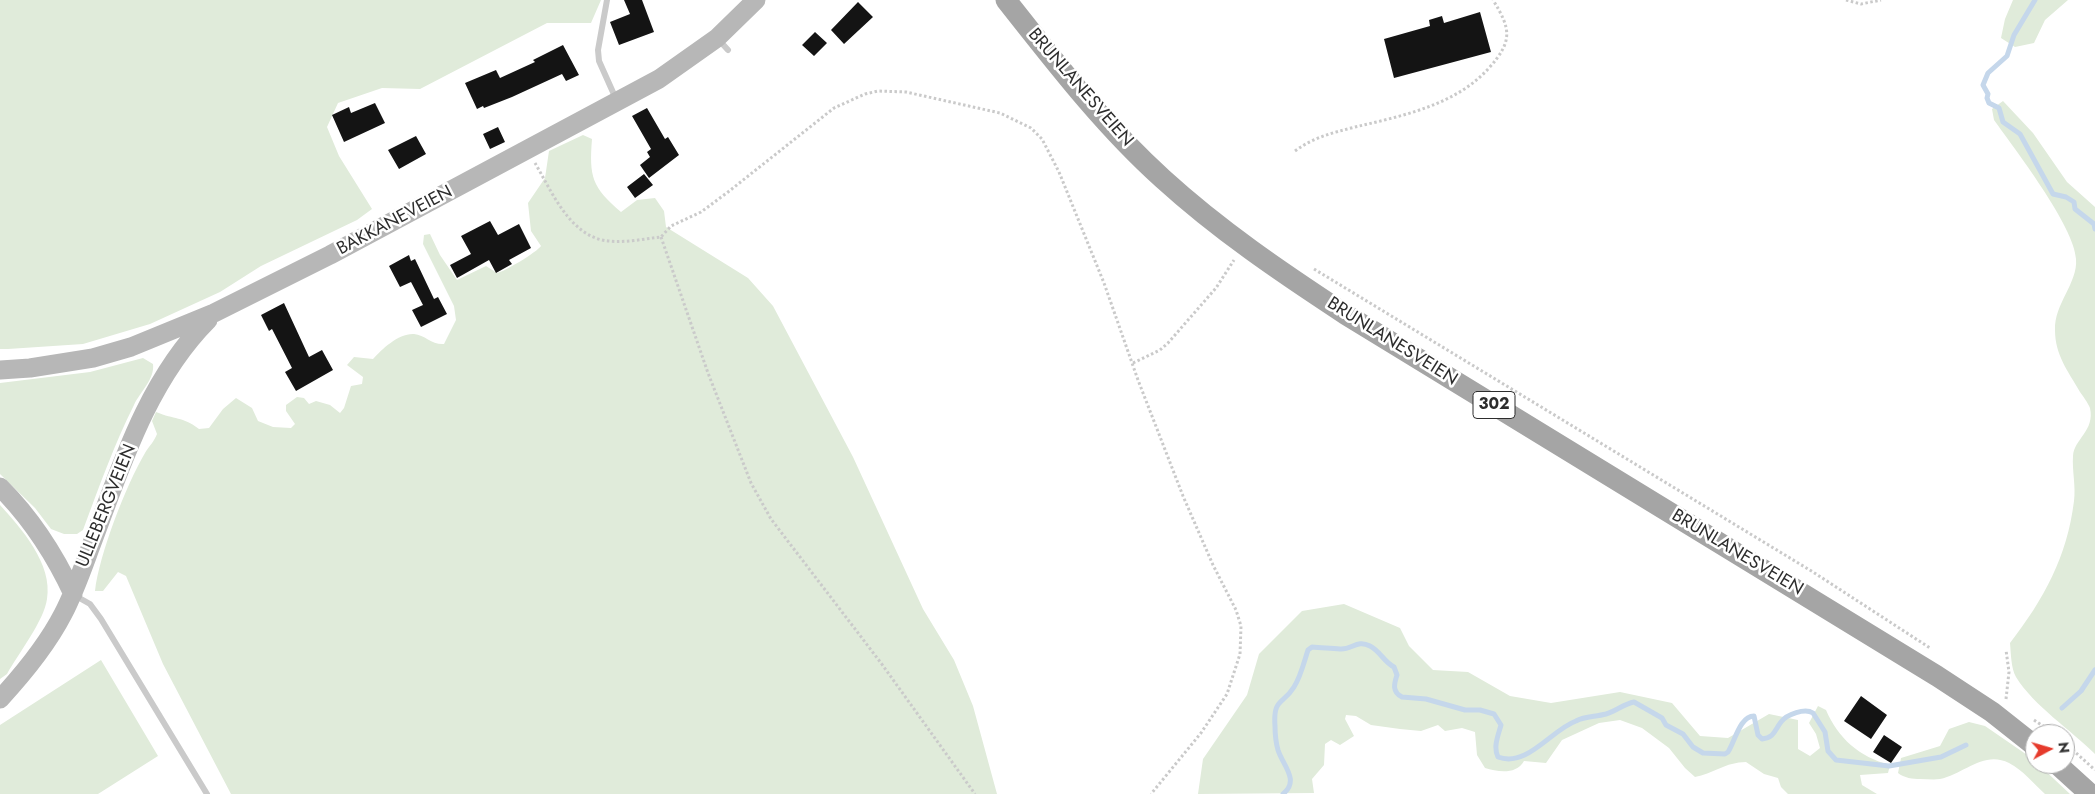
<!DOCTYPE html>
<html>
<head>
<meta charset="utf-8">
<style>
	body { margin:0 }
	#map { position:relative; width:2095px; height:794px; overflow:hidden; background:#fff; font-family:Jost,sans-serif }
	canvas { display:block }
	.north { position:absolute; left:2025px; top:724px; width:50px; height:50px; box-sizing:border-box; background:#fff; border:1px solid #ababab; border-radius:50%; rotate:84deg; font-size:14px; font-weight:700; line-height:20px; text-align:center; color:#2d2d2d }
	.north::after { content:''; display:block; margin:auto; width:18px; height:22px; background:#e63b2c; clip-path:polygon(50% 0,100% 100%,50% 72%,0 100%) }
</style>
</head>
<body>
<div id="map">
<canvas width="2095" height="794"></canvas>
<div class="north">N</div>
</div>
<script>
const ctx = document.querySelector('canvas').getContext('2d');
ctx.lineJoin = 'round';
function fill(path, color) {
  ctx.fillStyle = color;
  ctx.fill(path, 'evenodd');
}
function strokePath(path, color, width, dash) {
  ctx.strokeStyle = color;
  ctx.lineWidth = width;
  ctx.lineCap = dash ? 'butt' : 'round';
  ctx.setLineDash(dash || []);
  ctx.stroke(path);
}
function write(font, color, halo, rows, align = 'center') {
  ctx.font = font + ' Jost,sans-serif';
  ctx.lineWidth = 5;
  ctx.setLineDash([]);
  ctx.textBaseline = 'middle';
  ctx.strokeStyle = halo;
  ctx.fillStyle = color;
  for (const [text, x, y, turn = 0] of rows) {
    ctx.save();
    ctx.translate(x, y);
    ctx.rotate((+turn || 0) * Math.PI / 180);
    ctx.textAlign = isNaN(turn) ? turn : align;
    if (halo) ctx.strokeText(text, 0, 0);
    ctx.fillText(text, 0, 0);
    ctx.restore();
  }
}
fill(new Path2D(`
	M 0,0 L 601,0 L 591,23 L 547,23 L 420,89 L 382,88 L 338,103 L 327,127 L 339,156 L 372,209 L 357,220 L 261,266 L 220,292 L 150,324 L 83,344 L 8,349 L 0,349 Z
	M 2013,0 L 2068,0 L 2045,20 L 2034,43 L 2015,47 L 2001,38 L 2005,19 Z
	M 2003,101 L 2033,133 L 2067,182 L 2095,207 L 2095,754 C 2071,730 2034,706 2016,677 C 2011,668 2011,654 2010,643 C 2044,599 2067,557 2074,501 C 2076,486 2072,471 2073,456 C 2074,439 2095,431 2090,408 C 2088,403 2083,396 2080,392 C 2068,371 2055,355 2055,330 C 2054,304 2078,283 2076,259 C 2075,227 2014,148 1994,120 L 1992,109 Z
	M 583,135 L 592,139 C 589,177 592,187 621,212 L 637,200 L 655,198 L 664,211 L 666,227 L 748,278 L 773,306 L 853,457 L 923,609 L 954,660 L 973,706 L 997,794 L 231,794 L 163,664 L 126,576 L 118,572 L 103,591 L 95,591 C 99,555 126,485 145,453 C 149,446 154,442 157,434 L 152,421 L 156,412 C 175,420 182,416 199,429 L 209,428 L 223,409 L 236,398 L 252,408 L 258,421 L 273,427 L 291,428 L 295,424 L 286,411 L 286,405 L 297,397 L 304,398 L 309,404 L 316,401 L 330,405 L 340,413 L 344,408 L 351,386 L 362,384 L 363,377 L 347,365 L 354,357 L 373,359 C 382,349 399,333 414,334 C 425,335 432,345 444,344 L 456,320 L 454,306 L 423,244 L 424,235 L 430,234 L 440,255 L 457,280 L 486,266 L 497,273 C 504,272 537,252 541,246 L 531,231 L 528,203 L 545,178 L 549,151 Z
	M 143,358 L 153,364 C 155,379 140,392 134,405 C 114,445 99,487 83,530 L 77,534 L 64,534 L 51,529 L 35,508 L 0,474 L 0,383 L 90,372 Z
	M 0,505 C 21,528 53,564 47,599 C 44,621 18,654 7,674 L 0,679 Z
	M 1344,604 L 1400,628 L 1409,646 L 1433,670 L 1468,672 L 1510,696 L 1551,703 L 1620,692 L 1672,703 L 1700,736 L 1728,738 L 1769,714 L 1798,720 L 1798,749 L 1810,756 L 1820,748 L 1816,734 L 1809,723 L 1818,706 L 1826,710 C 1838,738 1859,757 1890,765 L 1888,773 L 1860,775 L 1862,785 L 1877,794 L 1788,794 L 1781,787 L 1778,778 L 1764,774 L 1746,762 C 1726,762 1712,774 1695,777 L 1685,768 L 1669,748 L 1642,728 L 1620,720 L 1599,723 L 1562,740 L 1546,763 L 1524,761 C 1516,775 1498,772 1485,768 L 1477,755 L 1475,732 L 1462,728 L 1445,731 L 1438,725 L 1421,731 L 1400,729 L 1371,725 L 1356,716 L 1346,715 L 1345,719 L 1354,736 L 1340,745 L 1331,740 L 1325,744 L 1324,765 L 1312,779 L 1314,793 L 1198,794 L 1203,759 L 1247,695 L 1259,654 L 1302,611 Z
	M 101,660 L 158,756 L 98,794 L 0,794 L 0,725 Z
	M 1969,722 L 1985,726 L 2033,759 L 2035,764 L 2038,764 L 2070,794 L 2045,794 C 2034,784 2023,770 2009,763 C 1984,750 1964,774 1940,779 C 1934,780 1927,779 1920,779 C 1913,779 1904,778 1898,773 L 1901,758 L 1940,746 L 1949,729 Z`), '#e0ebda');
strokePath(new Path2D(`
	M 2035,0 L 2014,35 L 2007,56 L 1988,73 L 1983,85 L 1988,94 L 1987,98 L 1989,103 L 1999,108 L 2003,122 L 2020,134 L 2053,194 L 2066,197 L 2074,202 L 2075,209 L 2094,224 L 2095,229
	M 2062,708 L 2081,691 L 2095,670
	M 1283,794 C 1300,780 1283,766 1278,750 C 1276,743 1275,734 1275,726 C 1273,698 1283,705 1294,687 C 1301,676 1304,662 1308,650 L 1312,647 C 1322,648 1331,648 1340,649 C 1352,650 1357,639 1370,646 C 1380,651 1384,662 1394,667 L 1397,675 C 1394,684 1392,692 1402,697 L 1426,699 L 1465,710 L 1480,710 L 1494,714 L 1501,725 C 1498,736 1493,747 1498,757 C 1527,768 1551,730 1576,721 C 1585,716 1595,717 1606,714 C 1616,711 1624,704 1634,702 L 1662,718 L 1666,725 L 1683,734 L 1693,747 L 1703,753 L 1725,754 L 1728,752 C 1735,741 1740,716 1754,716 L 1758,735 L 1762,739 C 1775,737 1774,731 1781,722 C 1787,714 1805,708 1813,713 L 1825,732 L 1828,751 L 1836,760 L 1889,766 L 1941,757 L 1966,745`), '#c5d7eb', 5);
fill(new Path2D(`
	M 624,0 L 642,0 L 654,32 L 619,45 L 610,22 L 630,14 Z
	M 858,2 L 873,17 L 844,44 L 831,30 Z
	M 1480,12 L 1491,52 L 1394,78 L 1384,39 L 1430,26 L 1429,20 L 1442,16 L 1444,23 Z
	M 815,32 L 827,43 L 814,56 L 802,45 Z
	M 563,45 L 579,75 L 566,81 L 562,74 L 512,97 L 484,108 L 483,106 L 477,109 L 465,83 L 496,70 L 500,78 L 535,62 L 533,60 Z
	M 375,103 L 385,123 L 344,142 L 332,115 L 349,107 L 351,113 Z
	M 647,108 L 665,139 L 668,137 L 679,155 L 649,178 L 640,165 L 650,157 L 647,152 L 651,149 L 632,116 Z
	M 498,127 L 505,142 L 490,149 L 483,134 Z
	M 416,136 L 426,154 L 399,169 L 388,150 Z
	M 644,174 L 653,185 L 635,198 L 627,187 Z
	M 490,221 L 498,235 L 519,224 L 531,248 L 509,260 L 512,264 L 496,273 L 489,260 L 457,278 L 450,265 L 471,254 L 461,236 Z
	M 409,255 L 411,261 L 415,259 L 434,299 L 438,297 L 447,314 L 421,327 L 412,310 L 423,305 L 411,282 L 400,287 L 389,266 Z
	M 284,303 L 309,357 L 322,350 L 333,370 L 296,391 L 285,372 L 292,368 L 272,329 L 269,331 L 261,315 Z
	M 1861,696 L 1887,715 L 1871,739 L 1844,721 Z
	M 1884,735 L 1902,747 L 1891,763 L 1873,752 Z`), '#141414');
strokePath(new Path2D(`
	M 1846,0 L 1861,4 L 1881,0
	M 1295,151 C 1314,137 1332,133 1355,127 C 1402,116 1456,105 1489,68 C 1513,41 1511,29 1493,0
	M 535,163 C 551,190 568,232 602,240 C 621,244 642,239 661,237 L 671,226 L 701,212 L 728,192 L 834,108 L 865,94 L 878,91 L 906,92 L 1000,113 L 1031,128 L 1042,139 L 1059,172 L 1104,283 L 1138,380 L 1183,496 L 1213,565 L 1236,610 L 1241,626 L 1240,654 L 1227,694 L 1201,733 L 1151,794
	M 661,237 L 708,373 L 751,483 L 771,519 L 881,663 L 975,794
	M 1314,269 L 1813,572 L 1930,648
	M 1133,363 L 1160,350 L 1168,343 L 1216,288 L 1234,260
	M 2006,699 L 2009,672 L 2006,650
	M 2034,720 L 2055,734
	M 2065,743 L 2095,770`), '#cacaca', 3, [2.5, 2.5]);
strokePath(new Path2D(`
	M 607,0 L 598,50 L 599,61 L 616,99
	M 718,39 L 728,50
	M 74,595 L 90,604 L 101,619 L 207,794`), '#cacaca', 6);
strokePath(new Path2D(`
	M 0,370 L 30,368 L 93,358 L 131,347 L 214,313 L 330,255 L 659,79 L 717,38 L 756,0
	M 0,487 C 32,519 54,553 73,594
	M 0,699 C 24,673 47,645 63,614 C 75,591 83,567 92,543 C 121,466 148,380 208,320`), '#b7b7b7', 19);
strokePath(new Path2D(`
	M 1006,0 C 1055,62 1104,126 1163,179 C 1219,230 1281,272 1345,314 L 1937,676 L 1992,712 L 2035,746
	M 2057,764 L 2090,794`), '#a5a5a5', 21);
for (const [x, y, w] of [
	[1494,405,42]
]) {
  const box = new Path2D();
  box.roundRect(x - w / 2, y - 13.5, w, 27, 4);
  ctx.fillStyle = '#fff';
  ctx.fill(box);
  strokePath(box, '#2d2d2d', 1);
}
write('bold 16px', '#2d2d2d', null, [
	["302",1494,405]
]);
write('18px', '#2d2d2d', '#fff', [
	["BRUNLANESVEIEN",1080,88,49],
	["BAKKANEVEIEN",395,221,-28],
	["BRUNLANESVEIEN",1392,342,32],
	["ULLEBERGVEIEN",107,506,-68],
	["BRUNLANESVEIEN",1737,553,31]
]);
</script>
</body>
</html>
